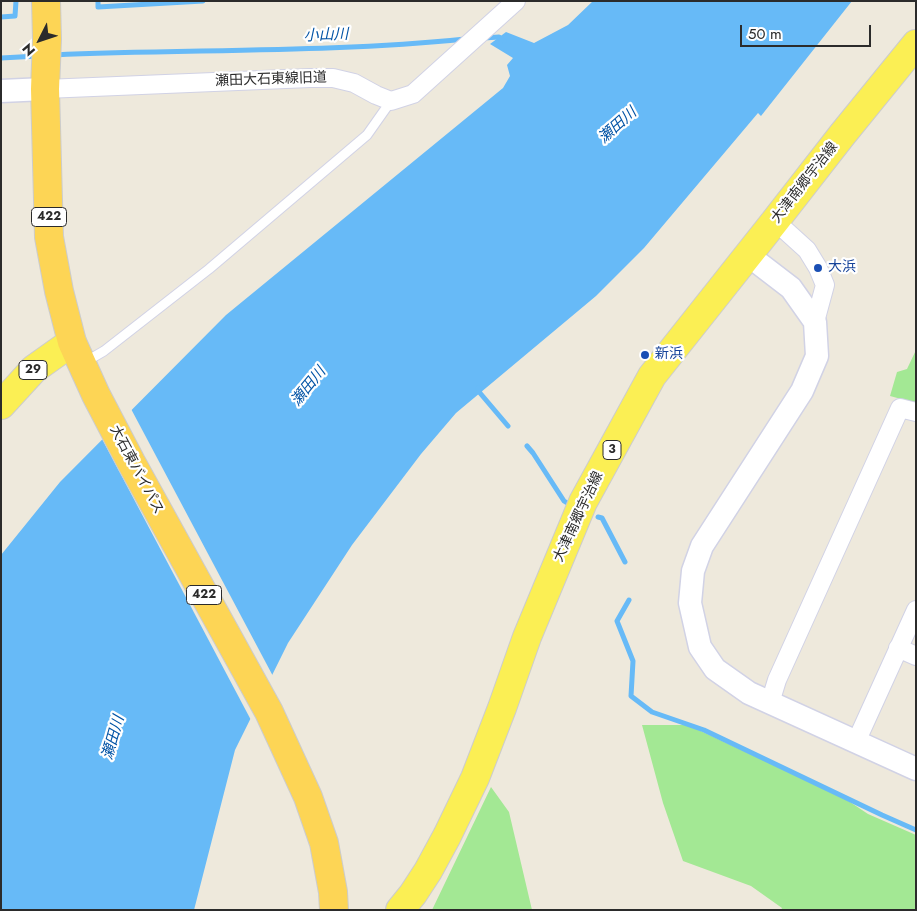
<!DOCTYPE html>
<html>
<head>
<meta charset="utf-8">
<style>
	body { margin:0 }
	#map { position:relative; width:917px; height:911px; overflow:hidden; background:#eee9dc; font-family:Jost,sans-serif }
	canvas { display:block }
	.frame { position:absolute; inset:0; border:2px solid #2b2b2b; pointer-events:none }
	.north { position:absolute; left:15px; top:15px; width:50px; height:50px; -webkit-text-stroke:4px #fff; paint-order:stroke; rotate:229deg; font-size:14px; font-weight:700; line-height:20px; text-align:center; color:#2b2b2b }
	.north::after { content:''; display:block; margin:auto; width:18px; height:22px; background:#2b2b2b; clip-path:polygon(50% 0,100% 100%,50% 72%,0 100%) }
	.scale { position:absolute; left:740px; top:25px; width:131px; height:22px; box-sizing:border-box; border:2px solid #2b2b2b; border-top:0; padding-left:6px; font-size:15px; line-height:18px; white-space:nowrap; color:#2b2b2b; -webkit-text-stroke:4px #fff; paint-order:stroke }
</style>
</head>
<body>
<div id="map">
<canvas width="917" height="911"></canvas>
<div class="frame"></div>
<div class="north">N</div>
<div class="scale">50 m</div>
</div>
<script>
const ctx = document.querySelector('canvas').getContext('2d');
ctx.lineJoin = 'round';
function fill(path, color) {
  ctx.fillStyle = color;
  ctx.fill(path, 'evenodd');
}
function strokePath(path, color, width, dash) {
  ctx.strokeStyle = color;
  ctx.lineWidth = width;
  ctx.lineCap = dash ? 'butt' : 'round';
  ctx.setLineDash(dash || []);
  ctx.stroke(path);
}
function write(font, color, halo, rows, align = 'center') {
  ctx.font = font + ' Jost,"Noto Sans JP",sans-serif';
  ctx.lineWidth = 4.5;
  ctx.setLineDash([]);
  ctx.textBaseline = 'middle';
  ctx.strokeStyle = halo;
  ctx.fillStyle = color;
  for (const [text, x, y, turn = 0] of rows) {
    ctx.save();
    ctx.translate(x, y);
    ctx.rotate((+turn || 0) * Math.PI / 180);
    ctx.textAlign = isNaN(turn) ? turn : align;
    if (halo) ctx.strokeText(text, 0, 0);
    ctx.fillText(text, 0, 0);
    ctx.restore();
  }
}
fill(new Path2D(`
	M 916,350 L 916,403 L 890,396 L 897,372 L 907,369 Z
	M 642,725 L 688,725 L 844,798 L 868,814 L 916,835 L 916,910 L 781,910 L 782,908 L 751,886 L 683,861 L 663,803 Z
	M 491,787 L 509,812 L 532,910 L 432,910 Z`), '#a3e894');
fill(new Path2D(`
	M 593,1 L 852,1 L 761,116 L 758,113 L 644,248 L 596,296 L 456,413 L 421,454 L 352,545 L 288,643 L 235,750 L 194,910 L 1,910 L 1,555 L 60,482 L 226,315 L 503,88 L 510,76 L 507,65 L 513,58 L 490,44 L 506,32 L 534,43 L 568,25 Z`), '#67baf7');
fill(new Path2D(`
	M 130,407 L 274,678 L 252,722 L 101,437 Z`), '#eee9dc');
strokePath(new Path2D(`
	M 98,1 L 98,7 L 203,1
	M 1,17 L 15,16 L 16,1
	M 484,38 L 499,37 L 504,41
	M 54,55 C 191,49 329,53 465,39
	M 1,58 L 38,56
	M 478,388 L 480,393 L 508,426
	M 527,446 L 533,453 L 564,501 L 572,506
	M 598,517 L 602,518 L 625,562
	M 629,600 L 617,621 L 633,661 L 631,696 L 652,712 L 704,730 L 882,815 L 916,830`), '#67baf7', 5);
const service = new Path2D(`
	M 85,362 L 104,351 L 209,269 L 367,135 L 391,101`);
const minor = new Path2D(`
	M 45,89 L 310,78 L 333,78 L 354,83 L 376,95 L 391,101 L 413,94 L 516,1
	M 775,221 L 807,250 L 818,268 L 825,285 L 815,322
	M 898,648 L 916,656
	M 770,703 L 777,680 L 900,408 L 916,412
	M 856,742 L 916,610`);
const tertiary = new Path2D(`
	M 1,91 L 45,89
	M 748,255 L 791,288 L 815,322 L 817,356 L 802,391 L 702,546 L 693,571 L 690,603 L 700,647 L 715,669 L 749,693 L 916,769`);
const primary = new Path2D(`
	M 1,405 L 34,369 L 72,342
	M 400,910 L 413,894 L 428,871 L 447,836 L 475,778 L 502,708 L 527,637 L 583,502 L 652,376 L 775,221 L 842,135 L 916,44`);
const trunk = new Path2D(`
	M 46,1 L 47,39 L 45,89 L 49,237 L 59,291 L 72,342 L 96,395 L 131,462 L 269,712 L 308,797 L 324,843 L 333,892 L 334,910`);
strokePath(service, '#d1d2e5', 11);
strokePath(minor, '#d1d2e5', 20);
strokePath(tertiary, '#d1d2e5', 25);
strokePath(primary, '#ccc', 30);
strokePath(trunk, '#ccc', 30);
strokePath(service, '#fff', 9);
strokePath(minor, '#fff', 18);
strokePath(tertiary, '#fff', 22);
strokePath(primary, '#fbef54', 28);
strokePath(trunk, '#fdd555', 28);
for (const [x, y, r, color] of [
	[818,268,5,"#1a4fb4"],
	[645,355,5,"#1a4fb4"]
]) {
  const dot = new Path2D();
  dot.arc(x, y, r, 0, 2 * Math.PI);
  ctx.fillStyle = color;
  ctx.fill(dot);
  strokePath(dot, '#fff', 2);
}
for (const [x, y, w] of [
	[49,217,35],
	[33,370,28],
	[612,450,18],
	[204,595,35]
]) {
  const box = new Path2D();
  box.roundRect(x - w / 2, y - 9.5, w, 19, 4);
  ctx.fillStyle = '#fff';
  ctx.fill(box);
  strokePath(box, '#2b2b2b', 1);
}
write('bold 12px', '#2b2b2b', null, [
	["422",49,217],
	["29",33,370],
	["3",612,450],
	["422",204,595]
]);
write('14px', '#2b2b2b', '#fff', [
	["瀬田大石東線旧道",271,80,-2],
	["大津南郷宇治線",805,183,-52],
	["大石東バイパス",136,470,62],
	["大津南郷宇治線",579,517,-65]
]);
write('14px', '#164399', '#fff', [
	["大浜",828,268],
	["新浜",655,355]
], 'left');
write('italic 15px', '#0354a6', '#fff', [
	["小山川",326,36,-2],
	["瀬田川",618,126,-42],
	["瀬田川",309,387,-51],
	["瀬田川",114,738,-74]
]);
</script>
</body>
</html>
